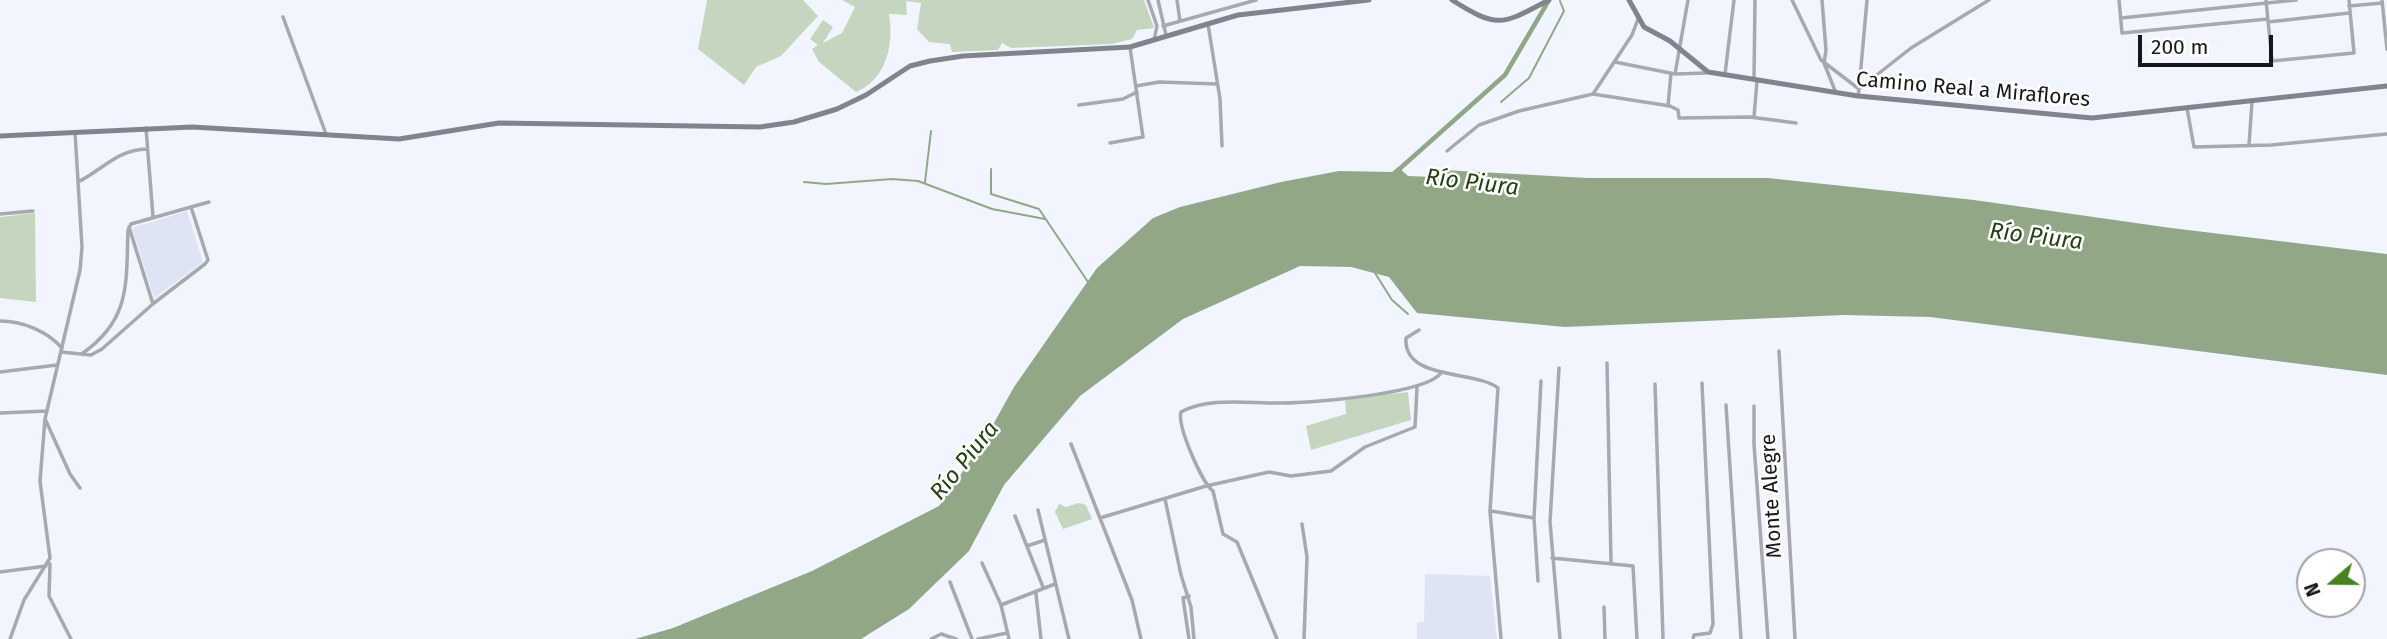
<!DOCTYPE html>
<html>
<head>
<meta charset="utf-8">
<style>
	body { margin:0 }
	#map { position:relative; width:2387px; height:639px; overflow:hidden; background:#f0f5ff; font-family:"Fira Sans",sans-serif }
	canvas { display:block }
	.north { position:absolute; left:2296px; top:548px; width:70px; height:70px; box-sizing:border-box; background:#fff; border:2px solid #a1a2a4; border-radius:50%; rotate:250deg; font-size:19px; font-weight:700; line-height:28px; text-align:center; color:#15171b }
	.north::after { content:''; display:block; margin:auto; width:24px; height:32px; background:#458220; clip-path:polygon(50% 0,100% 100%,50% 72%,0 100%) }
	.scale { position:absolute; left:2138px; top:35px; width:135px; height:32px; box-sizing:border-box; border:4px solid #15171b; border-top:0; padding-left:9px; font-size:21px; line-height:24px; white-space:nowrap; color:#15171b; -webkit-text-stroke:5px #fff; paint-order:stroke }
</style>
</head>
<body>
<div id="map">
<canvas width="2387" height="639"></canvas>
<div class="north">N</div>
<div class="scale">200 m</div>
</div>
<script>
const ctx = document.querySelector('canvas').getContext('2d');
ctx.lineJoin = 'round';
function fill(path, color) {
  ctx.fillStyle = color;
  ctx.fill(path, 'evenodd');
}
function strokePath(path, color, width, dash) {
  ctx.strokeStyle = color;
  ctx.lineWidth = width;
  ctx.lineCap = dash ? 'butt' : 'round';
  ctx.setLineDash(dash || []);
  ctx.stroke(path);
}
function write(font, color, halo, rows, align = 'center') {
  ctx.font = font + ' "Fira Sans",sans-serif';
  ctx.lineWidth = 5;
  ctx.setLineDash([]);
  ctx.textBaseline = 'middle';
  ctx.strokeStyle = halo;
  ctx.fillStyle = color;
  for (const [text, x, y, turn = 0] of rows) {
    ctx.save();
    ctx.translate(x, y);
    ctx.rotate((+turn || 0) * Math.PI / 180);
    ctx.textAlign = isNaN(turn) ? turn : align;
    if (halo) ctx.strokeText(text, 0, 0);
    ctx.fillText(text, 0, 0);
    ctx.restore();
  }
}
fill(new Path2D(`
	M 187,211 L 203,262 L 154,298 L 132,228 Z
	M 1425,574 L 1490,576 L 1497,639 L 1417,639 L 1417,622 L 1424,622 Z`), '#dee4f4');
fill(new Path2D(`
	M 707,0 L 803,0 L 818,16 L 781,56 L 756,67 L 744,85 L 698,49 Z
	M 842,0 L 1144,0 L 1154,28 L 1137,30 L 1132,39 L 1112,44 L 1011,48 L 1002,43 L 998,50 L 952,52 L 950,44 L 929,42 L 917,29 L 921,3 L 906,1 L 907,15 L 889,14 C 894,44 887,79 856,92 L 819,62 L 812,49 L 818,45 L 810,39 L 823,20 L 833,27 L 823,43 L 842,33 L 855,7 Z
	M 35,213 L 36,302 L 0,298 L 0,217 Z
	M 1408,392 L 1411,420 L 1311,450 L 1306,426 L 1346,414 L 1345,399 Z
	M 1079,503 L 1086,505 L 1092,519 L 1063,529 L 1055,512 L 1059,504 L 1066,507 Z`), '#c5d6bf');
fill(new Path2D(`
	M 1398,167 L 1408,176 L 1432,177 L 1444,170 L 1587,178 L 1768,178 L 1974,200 L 2171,228 L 2387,254 L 2387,375 L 1930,317 L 1844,315 L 1565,327 L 1417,313 L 1389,277 L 1351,267 L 1300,266 L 1183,319 L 1080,396 L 1004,485 L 969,551 L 909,609 L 861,639 L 635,639 L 673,628 L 812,571 L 939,506 L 985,439 L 1014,387 L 1097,268 L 1153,218 L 1180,207 L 1281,182 L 1339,171 L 1392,172 Z`), '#92a788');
strokePath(new Path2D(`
	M 1501,102 L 1529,78 L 1564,11 L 1560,1
	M 991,169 L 991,194 L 1039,209 L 1088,282
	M 804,182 L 826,184 L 892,179 L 918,181 L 992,209 L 1045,219
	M 925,182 L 931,131
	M 1375,273 L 1392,300 L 1408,314`), '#92a788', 2);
strokePath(new Path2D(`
	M 1396,172 L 1505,75 L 1549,0`), '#92a788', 4.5);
strokePath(new Path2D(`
	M 1148,0 L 1157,26 L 1154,40
	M 1158,0 L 1166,35
	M 1177,0 L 1180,21
	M 1792,0 L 1821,60 L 1859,89 L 1867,0
	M 1822,0 L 1826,50 L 1824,63 L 1836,93
	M 2119,0 L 2122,33 L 2268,19
	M 2266,0 L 2272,61 L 2354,53 L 2349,0
	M 2382,0 L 2387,49
	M 2349,6 L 2382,3
	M 283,17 L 326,134
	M 2121,18 L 2296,0
	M 2268,22 L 2349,13
	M 1208,24 L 1220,99 L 1222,146
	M 1163,26 L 1256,0
	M 1615,62 L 1675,74 L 1706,73
	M 1675,74 L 1688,0
	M 1725,74 L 1734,0
	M 1754,78 L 1755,0
	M 1136,86 L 1159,82 L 1217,84
	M 1593,94 L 1632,35 L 1638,19
	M 1858,96 L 1859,89 L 1911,48 L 1989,0
	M 1079,105 L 1123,99 L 1137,92
	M 1668,106 L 1671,73
	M 2187,108 L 2194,147 L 2271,145 L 2387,134
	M 1754,117 L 1757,81
	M 146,128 L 153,217
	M 1110,143 L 1143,137 L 1130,47
	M 2249,145 L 2252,102
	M 1447,151 L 1479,125 L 1519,111 L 1593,94 L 1670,106 L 1678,110 L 1679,118 L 1750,117 L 1796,123
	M 78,182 C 104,169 116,150 147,149
	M 191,207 L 209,202
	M 0,214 L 33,211
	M 129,227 L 153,304
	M 0,321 C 22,321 47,331 62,348
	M 1419,330 L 1406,338 C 1403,381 1476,370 1498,388 L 1490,511 L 1501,639
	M 1779,351 L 1795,639
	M 61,352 L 91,355 L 102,349 L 154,303 L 205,264 L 208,260 L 191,207 L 131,224 L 128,230 C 126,283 131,319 83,353
	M 1607,363 L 1611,562
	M 1559,368 L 1550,522 L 1560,639
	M 0,372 L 57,365
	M 1655,384 L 1663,639
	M 1726,405 L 1741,639
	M 1754,406 L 1754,444 L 1768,639
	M 0,413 L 47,411
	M 46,421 L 70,474 L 80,488
	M 1071,444 L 1132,600 L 1141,639
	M 1165,499 L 1181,575 L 1191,607 L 1194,639
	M 1038,510 L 1069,639
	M 1491,511 L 1534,518
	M 1015,516 L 1043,587
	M 1100,518 L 1206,486 L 1269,472 L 1291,476 L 1331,471 L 1365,447 L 1415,427 L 1417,387
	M 1302,524 L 1307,557 L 1304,639
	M 1027,546 L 1045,540
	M 1552,558 L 1633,566 L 1637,639
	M 982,563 L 1001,605 L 1009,639
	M 50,564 L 49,596 L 71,639
	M 0,572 L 46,566
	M 1538,581 L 1534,518 L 1541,381
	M 950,582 L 972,639
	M 1036,594 L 1041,639
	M 1001,605 L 1055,584
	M 1604,607 L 1605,639
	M 10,639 L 24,600 L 50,558 L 40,481 L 45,419 L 80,270 L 82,247 L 75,132
	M 931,639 L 941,634 L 956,639
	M 978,639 L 1007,633
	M 1189,639 L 1183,598 L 1189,596
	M 1277,639 L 1237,542 L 1223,534 L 1213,491 C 1202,483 1177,426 1181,412 C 1209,396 1252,404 1283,403 C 1311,403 1426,394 1441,373
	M 1693,639 L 1694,635 L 1710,633 L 1713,624 L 1702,383`), '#a6a9ae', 3.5);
strokePath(new Path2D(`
	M 1452,0 C 1499,30 1503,24 1549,0
	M 1629,0 L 1644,27 L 1670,41 L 1708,72 L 1858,96 L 2092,118 L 2387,86
	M 0,136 L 192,127 L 399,139 L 499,123 L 760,127 L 794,122 L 837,109 L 866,95 L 910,66 L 930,61 L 963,56 L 1130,47 L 1238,15 L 1369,0`), '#80848c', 5);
write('21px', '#15171b', '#fff', [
	["Camino Real a Miraflores",1973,90,5],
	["Monte Alegre",1772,496,-93]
]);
write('italic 23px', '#224012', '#fff', [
	["Río Piura",1472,183,7],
	["Río Piura",2036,237,7],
	["Río Piura",965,461,-51]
]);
</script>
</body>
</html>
